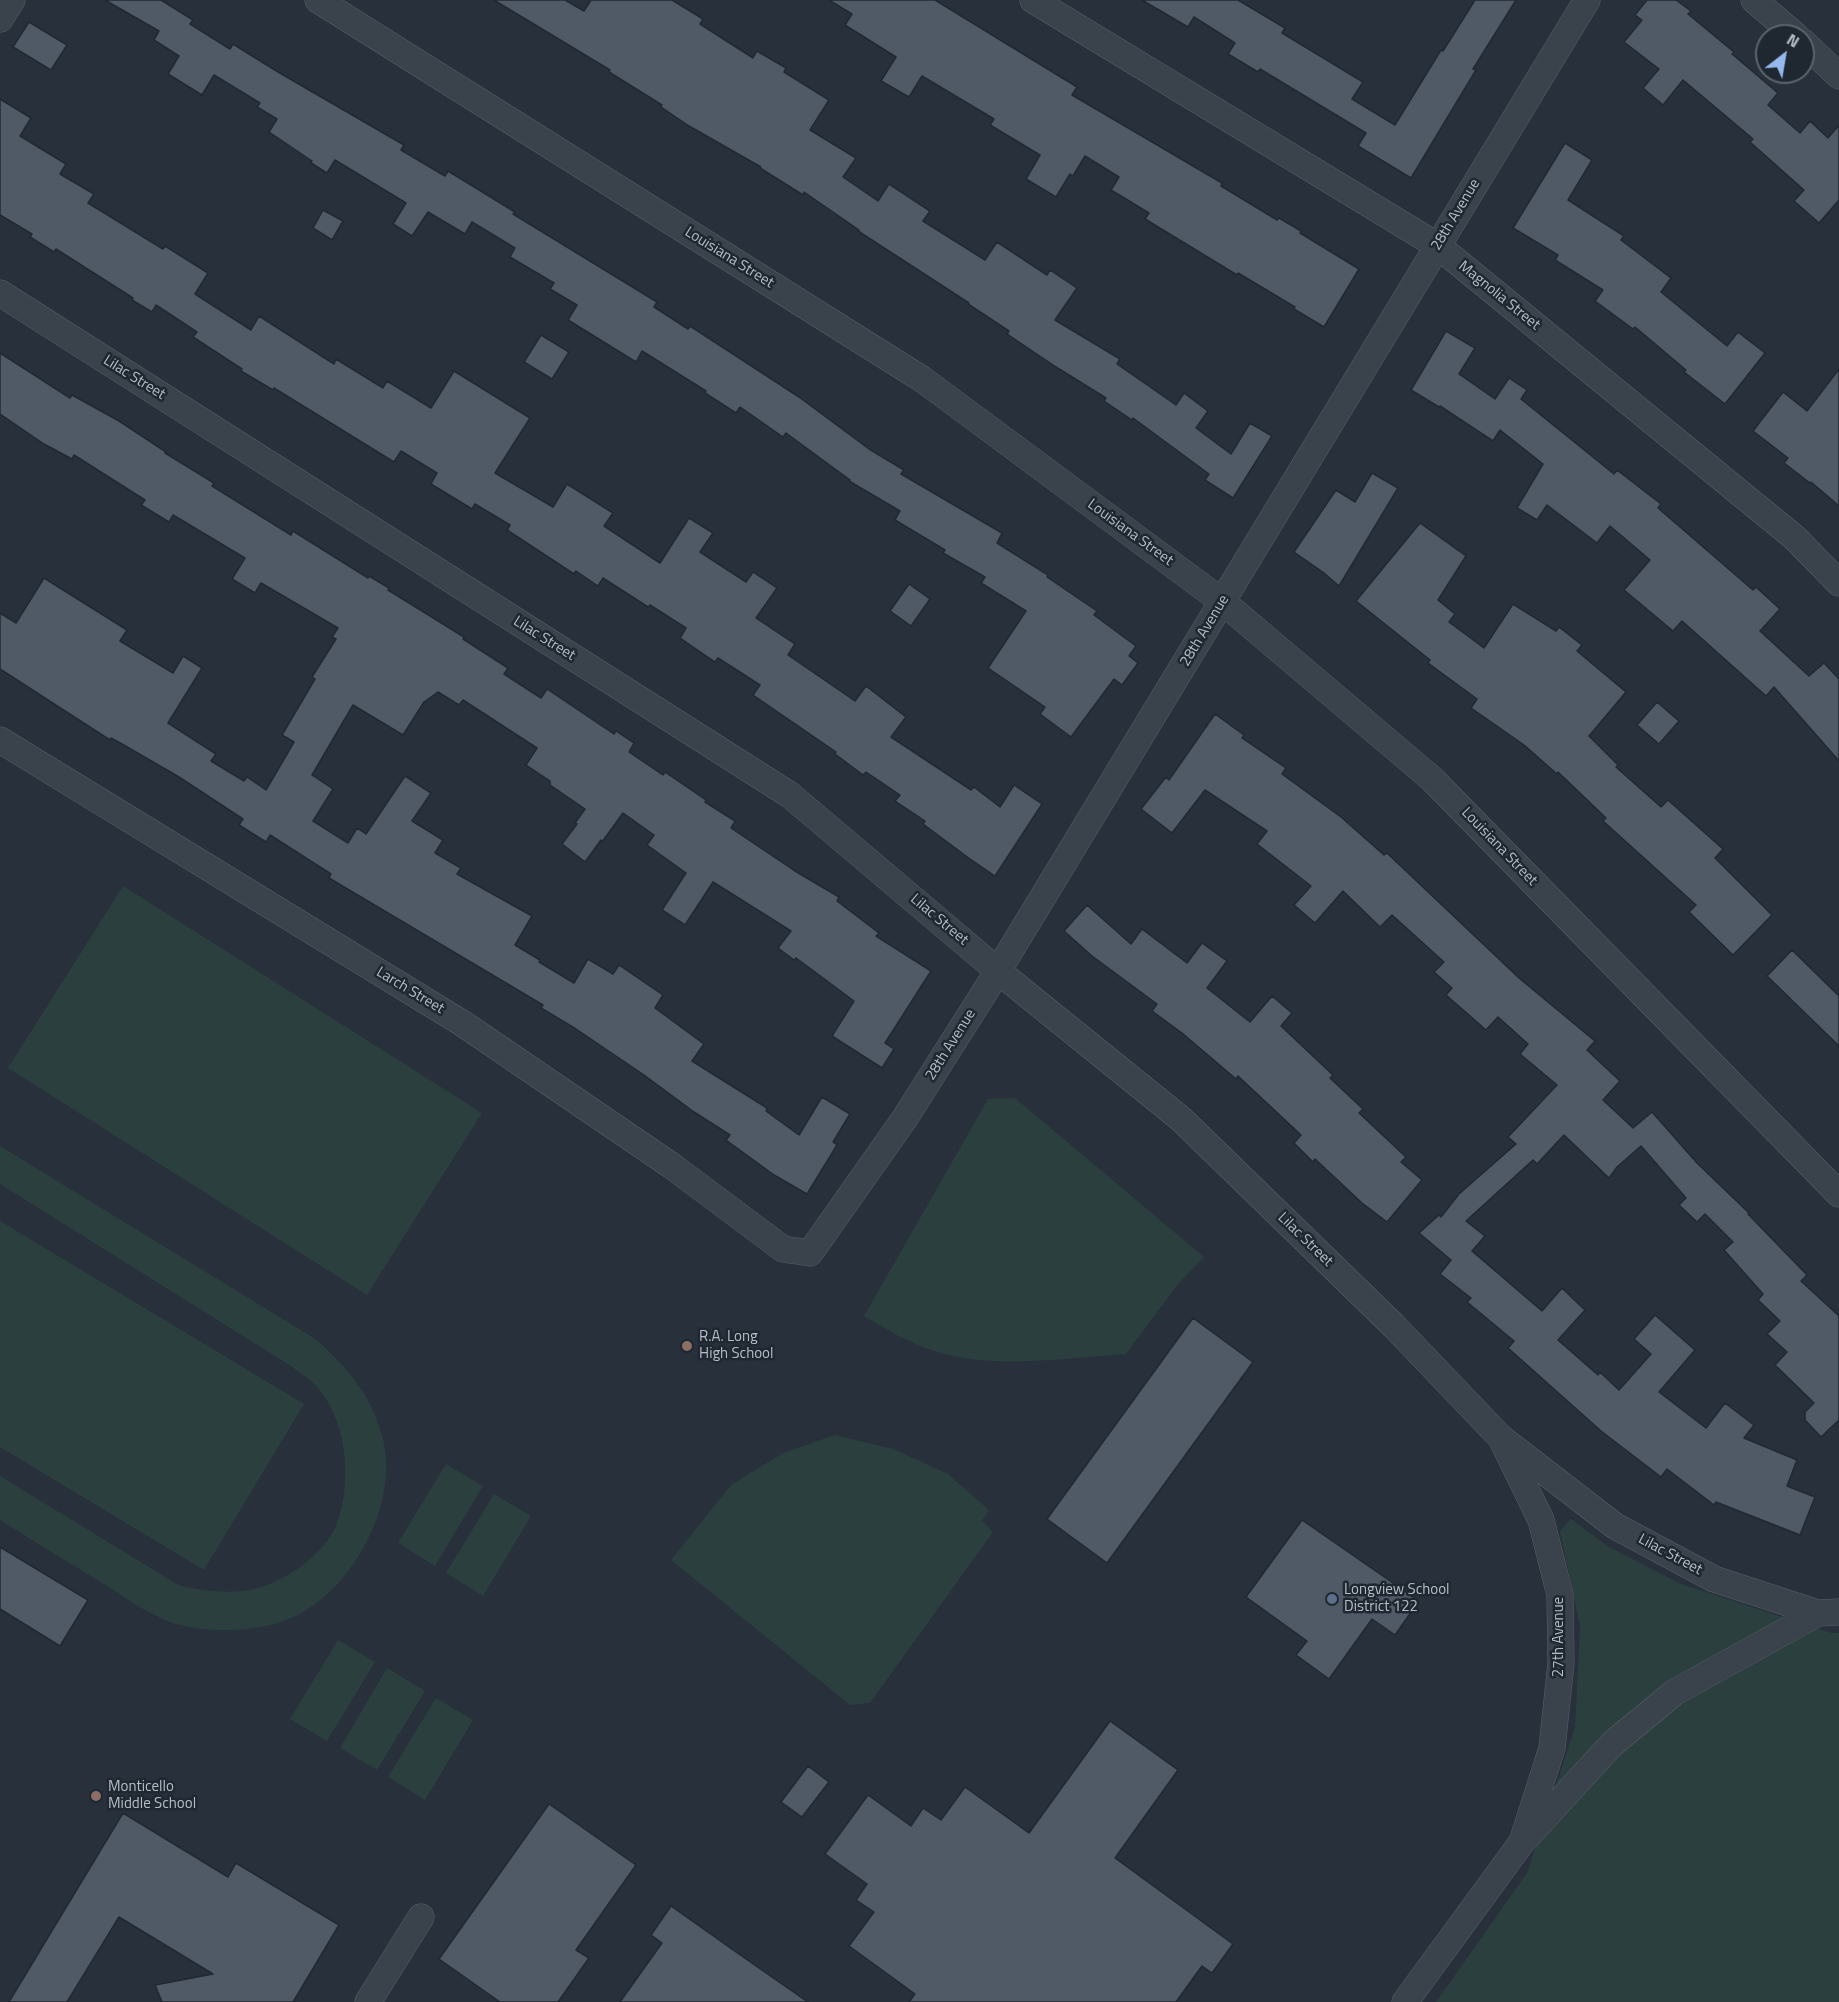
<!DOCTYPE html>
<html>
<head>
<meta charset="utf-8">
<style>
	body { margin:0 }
	#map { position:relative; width:1839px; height:2002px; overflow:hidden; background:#27303b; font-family:"Titillium Web",sans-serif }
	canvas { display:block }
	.north { position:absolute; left:1755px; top:24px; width:60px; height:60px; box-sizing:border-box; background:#1f2731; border:2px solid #5b636d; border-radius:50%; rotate:31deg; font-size:16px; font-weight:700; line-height:24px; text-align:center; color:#b6bdc7 }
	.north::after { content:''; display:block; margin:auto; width:21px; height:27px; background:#95b9ed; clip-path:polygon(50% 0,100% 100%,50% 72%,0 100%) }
</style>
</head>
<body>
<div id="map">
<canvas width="1839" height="2002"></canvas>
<div class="north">N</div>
</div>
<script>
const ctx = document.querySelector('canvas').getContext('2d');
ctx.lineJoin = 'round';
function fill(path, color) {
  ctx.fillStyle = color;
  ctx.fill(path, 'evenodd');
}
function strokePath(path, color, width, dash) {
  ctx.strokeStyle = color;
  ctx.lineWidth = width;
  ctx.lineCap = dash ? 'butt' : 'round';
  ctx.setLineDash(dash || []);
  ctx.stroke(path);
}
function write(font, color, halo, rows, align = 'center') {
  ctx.font = font + ' "Titillium Web",sans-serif';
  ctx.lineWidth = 5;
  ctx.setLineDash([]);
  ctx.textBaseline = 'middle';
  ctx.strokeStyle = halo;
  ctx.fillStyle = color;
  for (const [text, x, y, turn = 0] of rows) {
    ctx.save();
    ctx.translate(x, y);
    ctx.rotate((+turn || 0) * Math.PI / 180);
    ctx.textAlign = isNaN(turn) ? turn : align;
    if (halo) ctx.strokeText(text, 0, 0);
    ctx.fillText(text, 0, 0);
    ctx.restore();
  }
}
fill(new Path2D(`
	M 123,886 L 482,1113 L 367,1295 L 8,1068 Z
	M 1015,1098 L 1204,1257 L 1179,1283 L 1126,1354 C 1063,1358 995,1370 934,1351 C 909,1343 886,1329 864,1316 L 988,1099 Z
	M 0,1146 L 317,1340 C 348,1370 368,1390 381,1432 C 401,1494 361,1575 308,1609 C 276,1630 231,1633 194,1628 C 159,1623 129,1600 101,1582 C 67,1562 34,1541 0,1520 L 0,1476 L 180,1586 C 201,1590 221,1593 243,1591 C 279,1587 327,1555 338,1520 C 343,1505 345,1491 345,1475 C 346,1447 339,1417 322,1393 C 315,1382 301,1374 291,1366 L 0,1184 Z
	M 0,1221 L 304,1404 L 204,1570 L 0,1447 Z
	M 835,1435 L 893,1449 L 948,1474 L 989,1510 L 982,1521 L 993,1532 L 870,1703 L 850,1705 L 671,1560 L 731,1485 L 783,1453 Z
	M 446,1464 L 483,1486 L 435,1566 L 398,1543 Z
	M 494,1494 L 531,1516 L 483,1596 L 446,1573 Z
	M 1571,1519 L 1609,1547 L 1681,1584 L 1832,1633 L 1839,1633 L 1839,2002 L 1436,2002 L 1527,1873 L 1575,1727 L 1580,1626 L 1560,1531 Z
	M 338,1640 L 375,1662 L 327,1741 L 290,1719 Z
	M 387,1668 L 425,1691 L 377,1770 L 340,1748 Z
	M 436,1698 L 473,1720 L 425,1800 L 388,1777 Z`), '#2c3f3f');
const building = new Path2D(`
	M 105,0 L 161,0 L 193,20 L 190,24 L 230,49 L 233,44 L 278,72 L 404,145 L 401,150 L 445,176 L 448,171 L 515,212 L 513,214 L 657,302 L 654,307 L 688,329 L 690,326 L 799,397 L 869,449 L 904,470 L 901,474 L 1002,533 L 997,543 L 1048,575 L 1047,577 L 1097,611 L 1094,615 L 1136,646 L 1129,656 L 1138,663 L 1122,685 L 1114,679 L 1071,737 L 1040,714 L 1045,707 L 988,668 L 1026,611 L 981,583 L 985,577 L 943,553 L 945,550 L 895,520 L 900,511 L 849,481 L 850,480 L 786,433 L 783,437 L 740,407 L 736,413 L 705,393 L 706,391 L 642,351 L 636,362 L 568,320 L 577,305 L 550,289 L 554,283 L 510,257 L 515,248 L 472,222 L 465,234 L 428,212 L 412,236 L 393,224 L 406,203 L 335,160 L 327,173 L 311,163 L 312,161 L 269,132 L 277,119 L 257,107 L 260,103 L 214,75 L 202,95 L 168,74 L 179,56 L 154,40 L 159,31 Z
	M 494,0 L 565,0 L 584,11 L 591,0 L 672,0 L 703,19 L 700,24 L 753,58 L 757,51 L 786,68 L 784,72 L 829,100 L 810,130 L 856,158 L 843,177 L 878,201 L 889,184 L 930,211 L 923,221 L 985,260 L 997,242 L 1047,275 L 1050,270 L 1077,288 L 1055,320 L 1120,359 L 1117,364 L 1176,405 L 1184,393 L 1208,411 L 1196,428 L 1231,454 L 1250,423 L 1272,436 L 1233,498 L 1205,480 L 1209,474 L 1133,418 L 1132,420 L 1104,401 L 1106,398 L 1056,367 L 1007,334 L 1009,331 L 968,304 L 969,303 L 858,231 L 859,230 L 804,192 L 803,195 L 760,168 L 761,167 L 689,126 L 661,107 L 662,105 L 609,72 L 610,70 Z
	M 829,0 L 935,0 L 1077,87 L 1072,95 L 1222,183 L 1221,186 L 1277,220 L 1279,218 L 1301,231 L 1300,233 L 1359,269 L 1324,327 L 1294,309 L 1295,307 L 1238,273 L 1237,275 L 1145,219 L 1149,213 L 1111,190 L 1119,177 L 1085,156 L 1073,176 L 1070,174 L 1056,197 L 1026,179 L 1040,155 L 990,125 L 994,119 L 922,76 L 909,97 L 881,81 L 896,57 L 845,25 L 852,14 Z
	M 1142,0 L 1238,0 L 1285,28 L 1282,33 L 1363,82 L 1352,99 L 1395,125 L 1441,50 L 1443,51 L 1475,0 L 1516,0 L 1473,69 L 1476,70 L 1411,178 L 1358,146 L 1366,133 L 1260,69 L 1258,72 L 1228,54 L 1235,43 L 1194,17 L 1188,27 Z
	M 1647,0 L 1676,0 L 1691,11 L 1688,14 L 1734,52 L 1732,54 L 1778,93 L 1768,105 L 1800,133 L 1810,121 L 1828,138 L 1839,125 L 1839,200 L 1819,223 L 1794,201 L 1804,190 L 1750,142 L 1753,139 L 1683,80 L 1663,105 L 1643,88 L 1659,69 L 1624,42 L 1642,20 L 1635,15 Z
	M 29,22 L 67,45 L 51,70 L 13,47 Z
	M 0,99 L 31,118 L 20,136 L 66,164 L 60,174 L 94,194 L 88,203 L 163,249 L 165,246 L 208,273 L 195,294 L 251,330 L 259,316 L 334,364 L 336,359 L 383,388 L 387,381 L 431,408 L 454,371 L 530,418 L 495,473 L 553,507 L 567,484 L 613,513 L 604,526 L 660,563 L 689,518 L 713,533 L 700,552 L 746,582 L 753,572 L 777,588 L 756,618 L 795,644 L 788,655 L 855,701 L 866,686 L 906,717 L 891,737 L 971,790 L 974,787 L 1000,807 L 1014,785 L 1042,804 L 995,876 L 970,859 L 923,824 L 925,821 L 895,801 L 900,795 L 866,772 L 863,775 L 835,754 L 836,752 L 753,695 L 760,685 L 718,658 L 715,662 L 680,638 L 686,628 L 650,605 L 648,607 L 603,578 L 598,586 L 576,571 L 574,574 L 507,530 L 510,525 L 475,504 L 472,509 L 431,484 L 437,473 L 401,451 L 394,462 L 274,388 L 273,390 L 241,371 L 242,369 L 193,337 L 197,332 L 156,305 L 152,312 L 132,300 L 133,298 L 56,249 L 54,252 L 30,237 L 32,234 L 0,215 Z
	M 1565,143 L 1592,160 L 1568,200 L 1624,236 L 1621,240 L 1671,278 L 1661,292 L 1727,346 L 1738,332 L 1765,353 L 1725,404 L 1684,372 L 1686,370 L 1635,327 L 1633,329 L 1595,301 L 1603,290 L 1555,260 L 1558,255 L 1513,228 Z
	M 323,210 L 343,221 L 332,240 L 313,228 Z
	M 1446,331 L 1475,348 L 1459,374 L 1495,399 L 1509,378 L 1527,390 L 1521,399 L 1614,474 L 1617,470 L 1661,504 L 1658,508 L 1753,590 L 1756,587 L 1780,609 L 1760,631 L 1809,676 L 1824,663 L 1839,679 L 1839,761 L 1774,687 L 1766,696 L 1682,621 L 1673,631 L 1624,590 L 1650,560 L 1610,526 L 1597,543 L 1547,505 L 1537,520 L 1517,508 L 1543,464 L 1500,430 L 1493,441 L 1440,406 L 1439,407 L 1411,390 Z
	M 541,335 L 569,352 L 552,379 L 524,362 Z
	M 0,353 L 70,398 L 72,395 L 119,421 L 166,452 L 165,453 L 214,483 L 212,486 L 291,535 L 293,531 L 368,578 L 369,576 L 389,588 L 388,590 L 464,637 L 463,639 L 508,668 L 504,674 L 541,698 L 547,689 L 614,734 L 616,731 L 634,743 L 629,752 L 663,775 L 665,772 L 706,800 L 705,802 L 735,821 L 731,828 L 795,871 L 839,897 L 837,901 L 879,933 L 876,936 L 931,971 L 885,1043 L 894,1049 L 882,1068 L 832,1036 L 854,1001 L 796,958 L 794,960 L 778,948 L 791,931 L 713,882 L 685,925 L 662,910 L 686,873 L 647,845 L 654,835 L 623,813 L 602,842 L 601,840 L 585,862 L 562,844 L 577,824 L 575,823 L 585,809 L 550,785 L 550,781 L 526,765 L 537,748 L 463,700 L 459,705 L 438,692 L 424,702 L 403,735 L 353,705 L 312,775 L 333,789 L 313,821 L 348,843 L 357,828 L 366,834 L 405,776 L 431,793 L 412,821 L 443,840 L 435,853 L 461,868 L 457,874 L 532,916 L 515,945 L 540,960 L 539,962 L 574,983 L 588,959 L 613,974 L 619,965 L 663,995 L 655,1008 L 704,1044 L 692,1061 L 767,1108 L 766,1111 L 799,1135 L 822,1097 L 850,1114 L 833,1142 L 837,1145 L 807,1194 L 774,1175 L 726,1140 L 730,1135 L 694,1112 L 644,1075 L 576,1029 L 541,1008 L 543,1005 L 329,878 L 331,874 L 270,835 L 266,842 L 239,825 L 243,819 L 179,777 L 122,744 L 111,738 L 110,740 L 0,669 L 0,613 L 16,623 L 44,578 L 127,630 L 120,641 L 173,673 L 183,656 L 202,668 L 168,723 L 216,754 L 211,761 L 244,781 L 247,777 L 266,790 L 294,742 L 282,735 L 315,679 L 312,677 L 336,639 L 332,637 L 338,628 L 261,583 L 255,593 L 232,579 L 245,558 L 173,515 L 169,522 L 141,505 L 145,500 L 74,455 L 72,459 L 44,444 L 0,414 Z
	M 1839,369 L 1839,506 L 1811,482 L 1810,483 L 1784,463 L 1788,458 L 1753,431 L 1783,392 L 1807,411 Z
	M 1372,473 L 1398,488 L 1339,586 L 1324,573 L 1294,552 L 1336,490 L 1355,502 Z
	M 1420,523 L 1466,556 L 1438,600 L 1455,614 L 1449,622 L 1484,648 L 1513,604 L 1556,631 L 1559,627 L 1582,645 L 1577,651 L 1626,692 L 1589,736 L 1618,765 L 1616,767 L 1661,807 L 1668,800 L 1723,849 L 1715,858 L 1772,915 L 1733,955 L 1689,912 L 1696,905 L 1603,821 L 1606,818 L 1558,772 L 1557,774 L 1524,745 L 1471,708 L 1477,699 L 1428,663 L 1430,660 L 1356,601 Z
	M 909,584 L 930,599 L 911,626 L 890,611 Z
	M 1657,702 L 1679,721 L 1659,744 L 1637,725 Z
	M 1215,714 L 1244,735 L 1242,738 L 1286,768 L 1282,774 L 1341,817 L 1384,855 L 1387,853 L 1519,978 L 1595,1041 L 1587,1050 L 1620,1081 L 1603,1100 L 1633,1128 L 1652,1112 L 1697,1163 L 1749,1213 L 1748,1214 L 1807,1275 L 1801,1281 L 1839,1316 L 1839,1420 L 1821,1437 L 1805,1420 L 1805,1412 L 1814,1403 L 1775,1365 L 1787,1352 L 1767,1334 L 1780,1321 L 1758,1300 L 1763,1294 L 1724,1250 L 1733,1242 L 1705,1214 L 1697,1222 L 1679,1205 L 1686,1198 L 1641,1146 L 1617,1167 L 1609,1178 L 1564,1135 L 1537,1164 L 1533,1160 L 1466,1221 L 1485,1236 L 1472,1251 L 1542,1311 L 1562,1288 L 1585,1310 L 1558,1340 L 1598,1375 L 1600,1372 L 1619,1390 L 1651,1354 L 1634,1339 L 1655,1315 L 1695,1350 L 1659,1392 L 1706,1428 L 1725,1403 L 1754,1425 L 1744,1438 L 1797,1460 L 1787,1486 L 1815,1497 L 1800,1535 L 1716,1502 L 1714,1505 L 1667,1469 L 1661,1477 L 1601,1431 L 1508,1348 L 1514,1341 L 1467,1302 L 1471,1298 L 1440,1274 L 1451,1260 L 1419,1233 L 1439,1215 L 1441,1217 L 1459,1194 L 1516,1144 L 1508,1137 L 1557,1085 L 1520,1054 L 1528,1044 L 1498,1017 L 1486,1030 L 1446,995 L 1452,988 L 1434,972 L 1444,962 L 1392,915 L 1380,927 L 1343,891 L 1315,923 L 1294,905 L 1311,886 L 1257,844 L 1267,831 L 1205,790 L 1172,833 L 1141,809 L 1166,777 L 1169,780 Z
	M 1087,905 L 1131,944 L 1142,929 L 1187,963 L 1202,943 L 1227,961 L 1207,988 L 1250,1022 L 1272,996 L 1292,1013 L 1281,1026 L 1333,1075 L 1330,1078 L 1363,1109 L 1359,1113 L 1406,1157 L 1401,1162 L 1422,1180 L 1387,1222 L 1362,1203 L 1315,1159 L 1313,1162 L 1294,1143 L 1301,1135 L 1238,1076 L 1236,1079 L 1182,1033 L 1152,1011 L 1157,1004 L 1092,956 L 1064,931 Z
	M 1792,950 L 1839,996 L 1839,1046 L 1767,976 Z
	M 1193,1318 L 1253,1362 L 1107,1563 L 1047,1519 Z
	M 1302,1520 L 1419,1601 L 1395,1635 L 1372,1619 L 1329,1679 L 1296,1655 L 1307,1641 L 1246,1597 Z
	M 0,1547 L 88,1600 L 60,1646 L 0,1609 Z
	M 1110,1721 L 1178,1770 L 1115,1858 L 1233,1944 L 1212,1973 L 1202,1966 L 1176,2002 L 909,2002 L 915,1994 L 849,1946 L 874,1912 L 856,1900 L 867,1884 L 825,1854 L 868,1795 L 911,1826 L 923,1808 L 941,1820 L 965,1787 L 1029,1833 Z
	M 808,1766 L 829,1782 L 802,1817 L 781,1802 Z
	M 549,1804 L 636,1865 L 576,1950 L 589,1958 L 558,2002 L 500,2002 L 439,1959 Z
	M 123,1813 L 228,1877 L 236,1863 L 339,1925 L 293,2002 L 162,2002 L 155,1985 L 213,1974 L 119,1917 L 67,2002 L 9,2002 Z
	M 671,1906 L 736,1952 L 808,2002 L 620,2002 L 662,1943 L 651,1935 Z`);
fill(building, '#505a67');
strokePath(building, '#212933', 1.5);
const minor = new Path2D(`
	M 318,0 L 922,379 L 1223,602 L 1432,779 L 1839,1194
	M 1033,0 L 1438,246 L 1795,538 L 1839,583
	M 1754,0 L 1796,36
	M 0,19 L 12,0
	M 1803,42 L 1839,76
	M 0,293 L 790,795 L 998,971 L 1181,1119 L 1394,1326 L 1501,1438 L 1615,1526 L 1714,1579 L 1818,1613
	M 0,740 L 462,1023 L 672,1166 L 783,1249 L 810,1253 L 905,1118 L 998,971 L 1587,0
	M 1526,1838 L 1612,1744 L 1675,1692 L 1818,1613 L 1839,1612
	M 368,2002 L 421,1917
	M 1405,2002 L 1522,1842 L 1552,1748 L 1561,1663 L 1560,1595 L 1541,1520 L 1504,1444`);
strokePath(minor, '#58606a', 27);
strokePath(minor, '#3a424c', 26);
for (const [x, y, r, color] of [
	[687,1346,6,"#8d6e63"],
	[1332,1599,6,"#5c6f8a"],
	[96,1796,6,"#8d6e63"]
]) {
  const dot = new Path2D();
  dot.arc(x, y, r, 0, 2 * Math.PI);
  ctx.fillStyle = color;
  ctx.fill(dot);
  strokePath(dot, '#1f2731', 2);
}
write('15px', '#b6bdc7', '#1f2731', [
	["28th Avenue",1456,215,-59],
	["Louisiana Street",729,258,32],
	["Magnolia Street",1499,296,39],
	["Lilac Street",134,378,32],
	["Louisiana Street",1130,533,36],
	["28th Avenue",1205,631,-59],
	["Lilac Street",544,639,32],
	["Louisiana Street",1499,847,46],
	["Lilac Street",939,920,40],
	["Larch Street",410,991,31],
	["28th Avenue",951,1045,-58],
	["Lilac Street",1305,1240,44],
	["Lilac Street",1670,1555,28],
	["27th Avenue",1559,1637,-90]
]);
write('15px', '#b6bdc7', '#1f2731', [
	["R.A. Long",699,1337],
	["High School",699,1354],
	["Longview School",1344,1590],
	["District 122",1344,1607],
	["Monticello",108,1787],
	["Middle School",108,1804]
], 'left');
</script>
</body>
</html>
